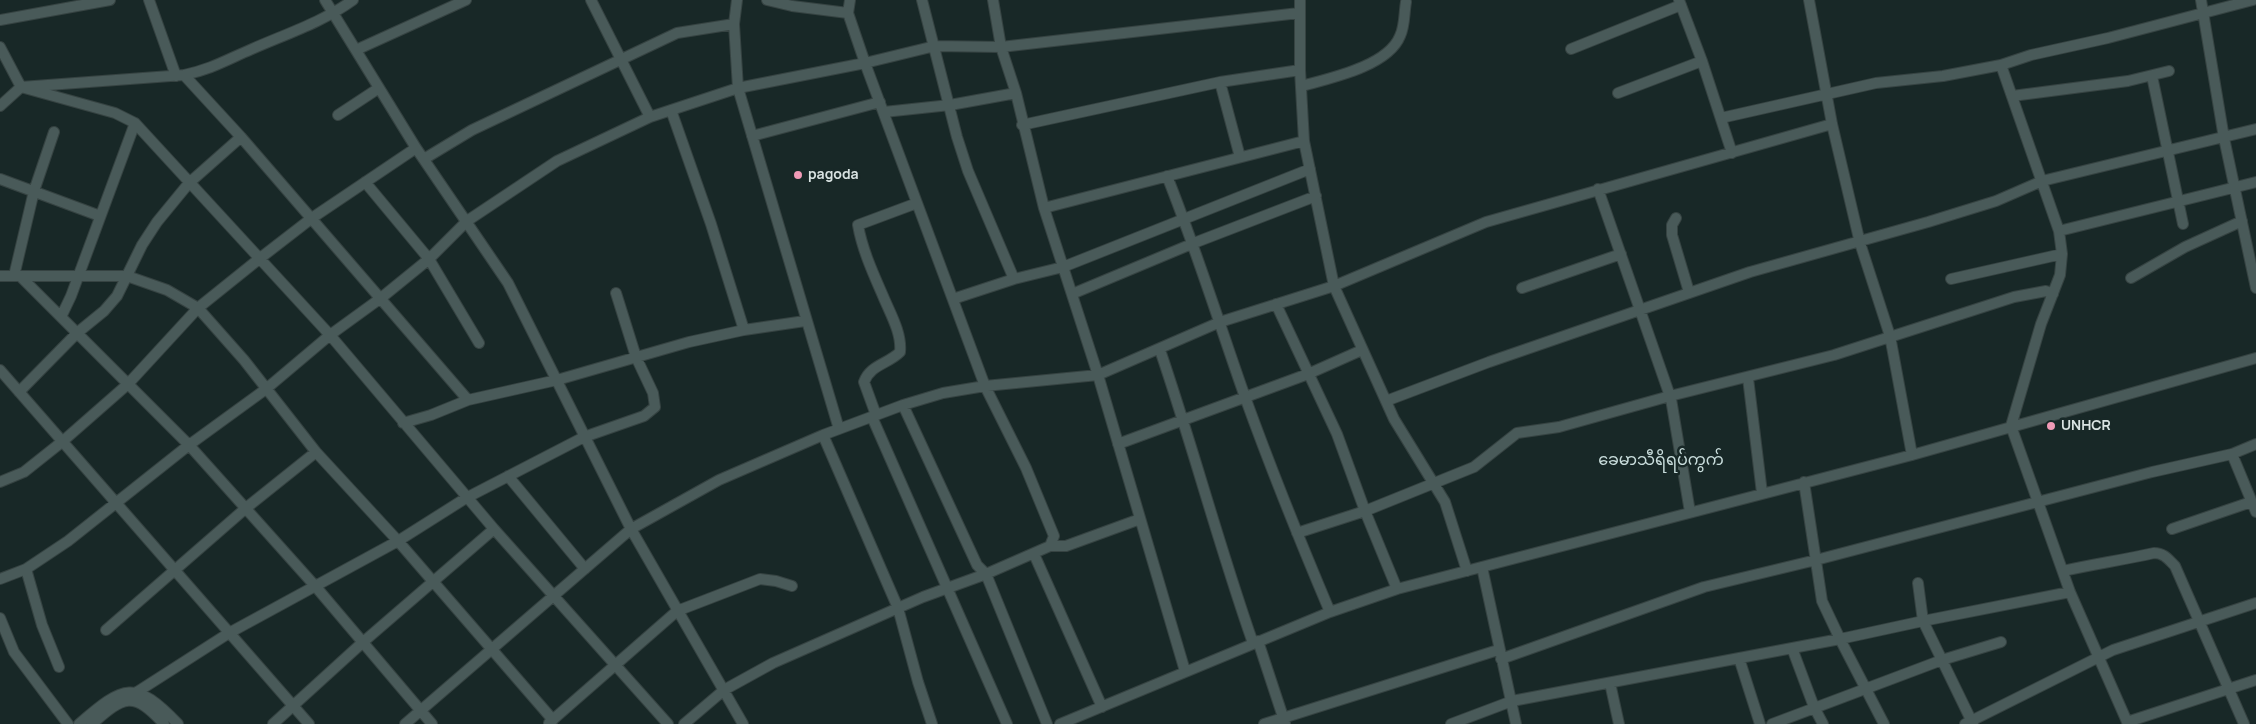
<!DOCTYPE html>
<html>
<head>
<meta charset="utf-8">
<style>
	body { margin:0 }
	canvas { display:block; background:#182827 }
</style>
</head>
<body>
<canvas width="2256" height="724"></canvas>
<script>
const ctx = document.querySelector('canvas').getContext('2d');
ctx.lineJoin = 'round';
function strokePath(path, color, width, dash) {
  ctx.strokeStyle = color;
  ctx.lineWidth = width;
  ctx.lineCap = dash ? 'butt' : 'round';
  ctx.setLineDash(dash || []);
  ctx.stroke(path);
}
function write(font, color, halo, rows, align = 'center') {
  ctx.font = font + ' Manrope,"Noto Sans Myanmar",sans-serif';
  ctx.lineWidth = 5;
  ctx.setLineDash([]);
  ctx.textBaseline = 'middle';
  ctx.strokeStyle = halo;
  ctx.fillStyle = color;
  for (const [text, x, y, turn = 0] of rows) {
    ctx.save();
    ctx.translate(x, y);
    ctx.rotate((+turn || 0) * Math.PI / 180);
    ctx.textAlign = isNaN(turn) ? turn : align;
    if (halo) ctx.strokeText(text, 0, 0);
    ctx.fillText(text, 0, 0);
    ctx.restore();
  }
}
const minor = new Path2D(`
	M 149,0 L 176,76
	M 325,0 L 416,148 L 508,283 L 631,529 L 743,724
	M 591,0 L 650,117
	M 737,0 L 734,24 L 738,88 L 839,429
	M 767,0 L 792,6 L 848,13
	M 922,0 L 957,137 L 968,171 L 1014,279
	M 993,0 L 1001,47 L 1016,93 L 1044,208 L 1098,375 L 1185,671
	M 1300,0 L 1300,70 L 1304,141 L 1334,286 L 1394,419 L 1445,502 L 1467,571
	M 1679,0 L 1702,61 L 1732,153
	M 1809,0 L 1832,124 L 1860,243 L 1890,336 L 1912,455
	M 2201,0 L 2224,138 L 2256,288
	M 0,20 L 110,0
	M 0,47 L 21,87 L 115,113 L 135,123 L 330,335 L 494,529 L 668,724
	M 1571,49 L 1681,5
	M 356,50 L 466,0
	M 2001,65 L 2059,231 L 2062,254 L 2060,275 L 2041,324 L 2011,426 L 2070,592 L 2128,724
	M 184,75 L 241,137 L 468,400
	M 2152,76 L 2183,224
	M 1220,82 L 1240,157
	M 1302,86 C 1331,78 1388,66 1400,36 C 1405,26 1404,13 1406,2
	M 1618,93 L 1702,61
	M 2012,96 L 2128,81 L 2169,71
	M 0,106 L 21,87 L 184,75 C 212,69 226,60 252,49 C 286,34 323,22 353,0
	M 671,110 L 711,224 L 744,330
	M 884,112 L 950,105 L 1016,93
	M 338,115 L 379,88
	M 1721,118 L 1876,83 L 1943,76 L 2001,65 L 2031,55 L 2108,38 L 2253,0
	M 1022,125 L 1220,82 L 1300,70
	M 752,136 L 880,102
	M 424,159 L 472,130 L 677,33 L 734,24
	M 1167,176 C 1196,249 1219,323 1245,397 C 1271,469 1300,541 1330,612
	M 0,179 L 100,216
	M 365,182 L 429,259 L 479,343
	M 1598,189 L 1671,399 L 1690,512
	M 1044,208 L 1304,141
	M 1676,218 L 1672,225 L 1672,235 L 1689,292
	M 2059,231 L 2256,182
	M 0,276 L 127,276 L 167,290 L 198,308 L 244,360 L 316,452 L 398,541 L 553,720
	M 14,276 L 34,191 L 54,132
	M 20,276 L 189,445 L 316,587 L 432,724
	M 2131,278 L 2185,247 L 2242,221
	M 1951,279 L 2062,254
	M 1522,288 L 1621,254
	M 1072,294 L 1194,243 L 1316,196
	M 953,299 L 1014,279 L 1063,267 L 1310,169
	M 1276,304 L 1337,434 L 1365,511 L 1397,589
	M 61,317 L 71,296 L 135,123
	M 1160,350 C 1193,447 1219,546 1253,643
	M 0,370 L 309,724
	M 1748,378 L 1762,493
	M 19,392 L 77,333 L 104,311 L 117,296 L 142,245 L 157,222 L 189,183 L 241,137
	M 1386,401 L 1489,362 L 1750,272 L 1928,222 L 1996,201 L 2042,181 L 2256,129
	M 903,405 L 977,565 L 986,574 L 1047,724
	M 876,415 L 864,382 C 870,365 888,364 900,352 C 902,333 890,313 883,296 C 873,273 862,249 858,225 L 917,203
	M 872,417 L 1007,724
	M 403,423 L 431,415 L 468,400 L 557,380 L 689,342 L 744,330 L 805,321
	M 823,435 L 898,608 L 918,682 L 932,724
	M 1118,444 L 1308,374 L 1362,350
	M 2232,454 L 2256,512
	M 508,476 L 585,569
	M 0,482 L 24,472 L 63,441 L 128,384 L 198,308 L 259,259 L 312,218 L 416,148
	M 1804,482 L 1822,601 L 1840,639 L 1884,724
	M 2172,529 L 2251,502
	M 1297,533 L 1365,511 L 1474,467 L 1517,433 L 1559,427 L 1670,396 L 1834,355 L 2014,297 L 2046,291 L 2053,294
	M 1050,546 L 1066,546 L 1140,519
	M 1034,554 L 1102,707
	M 1482,567 L 1516,724
	M 26,569 L 42,625 L 59,667
	M 2063,571 C 2094,564 2123,560 2154,553 C 2164,553 2168,559 2175,566 L 2244,724
	M 0,579 L 26,569 L 68,541 L 189,445 L 266,389 L 330,335 L 381,298 L 429,259 L 467,221 L 557,161 L 650,117 L 738,88 L 865,63 L 935,46 L 1001,47 L 1299,13
	M 1918,583 L 1923,621 L 1973,724
	M 0,618 L 14,652 L 68,724
	M 106,630 L 246,508 L 316,452
	M 1258,641 L 1285,723
	M 1792,648 L 1814,707 L 1823,724
	M 1739,658 L 1760,724
	M 1501,659 L 1704,587 L 1816,560 L 2152,472 L 2232,454 L 2256,444
	M 1610,683 L 1619,724
	M 137,692 L 229,633 L 398,541 L 466,498 L 584,437 L 644,416 L 655,407 L 653,393 L 636,357 L 616,293
	M 2127,722 L 2256,680
	M 549,723 L 677,611 L 760,579 L 776,581 L 792,586
	M 79,724 C 124,685 135,679 178,724
	M 92,724 C 124,696 133,690 164,724
	M 273,724 L 362,643 L 494,529
	M 405,724 L 631,529 L 719,480 L 823,435 L 903,405 L 943,393 L 985,386 L 1098,375 L 1220,322 L 1334,286 L 1486,222 L 1832,124
	M 684,724 L 724,690 L 773,663 L 923,597 L 986,574 L 1050,546 L 1054,536 L 1026,468 L 985,386 L 865,63 L 848,13 L 850,0
	M 1060,724 L 1330,612 L 1397,589 L 1912,455 L 2256,358
	M 1264,724 L 1498,650
	M 1451,724 L 1512,701 L 1840,639 L 1923,621 L 2070,592
	M 1772,724 L 1942,660 L 2001,642
	M 1965,724 L 2113,650 L 2256,603`);
strokePath(minor, '#364342', 12);
strokePath(minor, '#495a59', 10);
for (const [x, y, r, color] of [
	[798,175,5,"#f09ab6"],
	[2051,426,5,"#f09ab6"]
]) {
  const dot = new Path2D();
  dot.arc(x, y, r, 0, 2 * Math.PI);
  ctx.fillStyle = color;
  ctx.fill(dot);
  strokePath(dot, '#182827', 2);
}
write('bold 14px', '#d9e3e2', '#182827', [
	["pagoda",808,175],
	["UNHCR",2061,426]
], 'left');
write('16px', '#c8dcdb', '#182827', [
	["ခေမာသီရိရပ်ကွက်",1661,461]
]);
</script>
</body>
</html>
